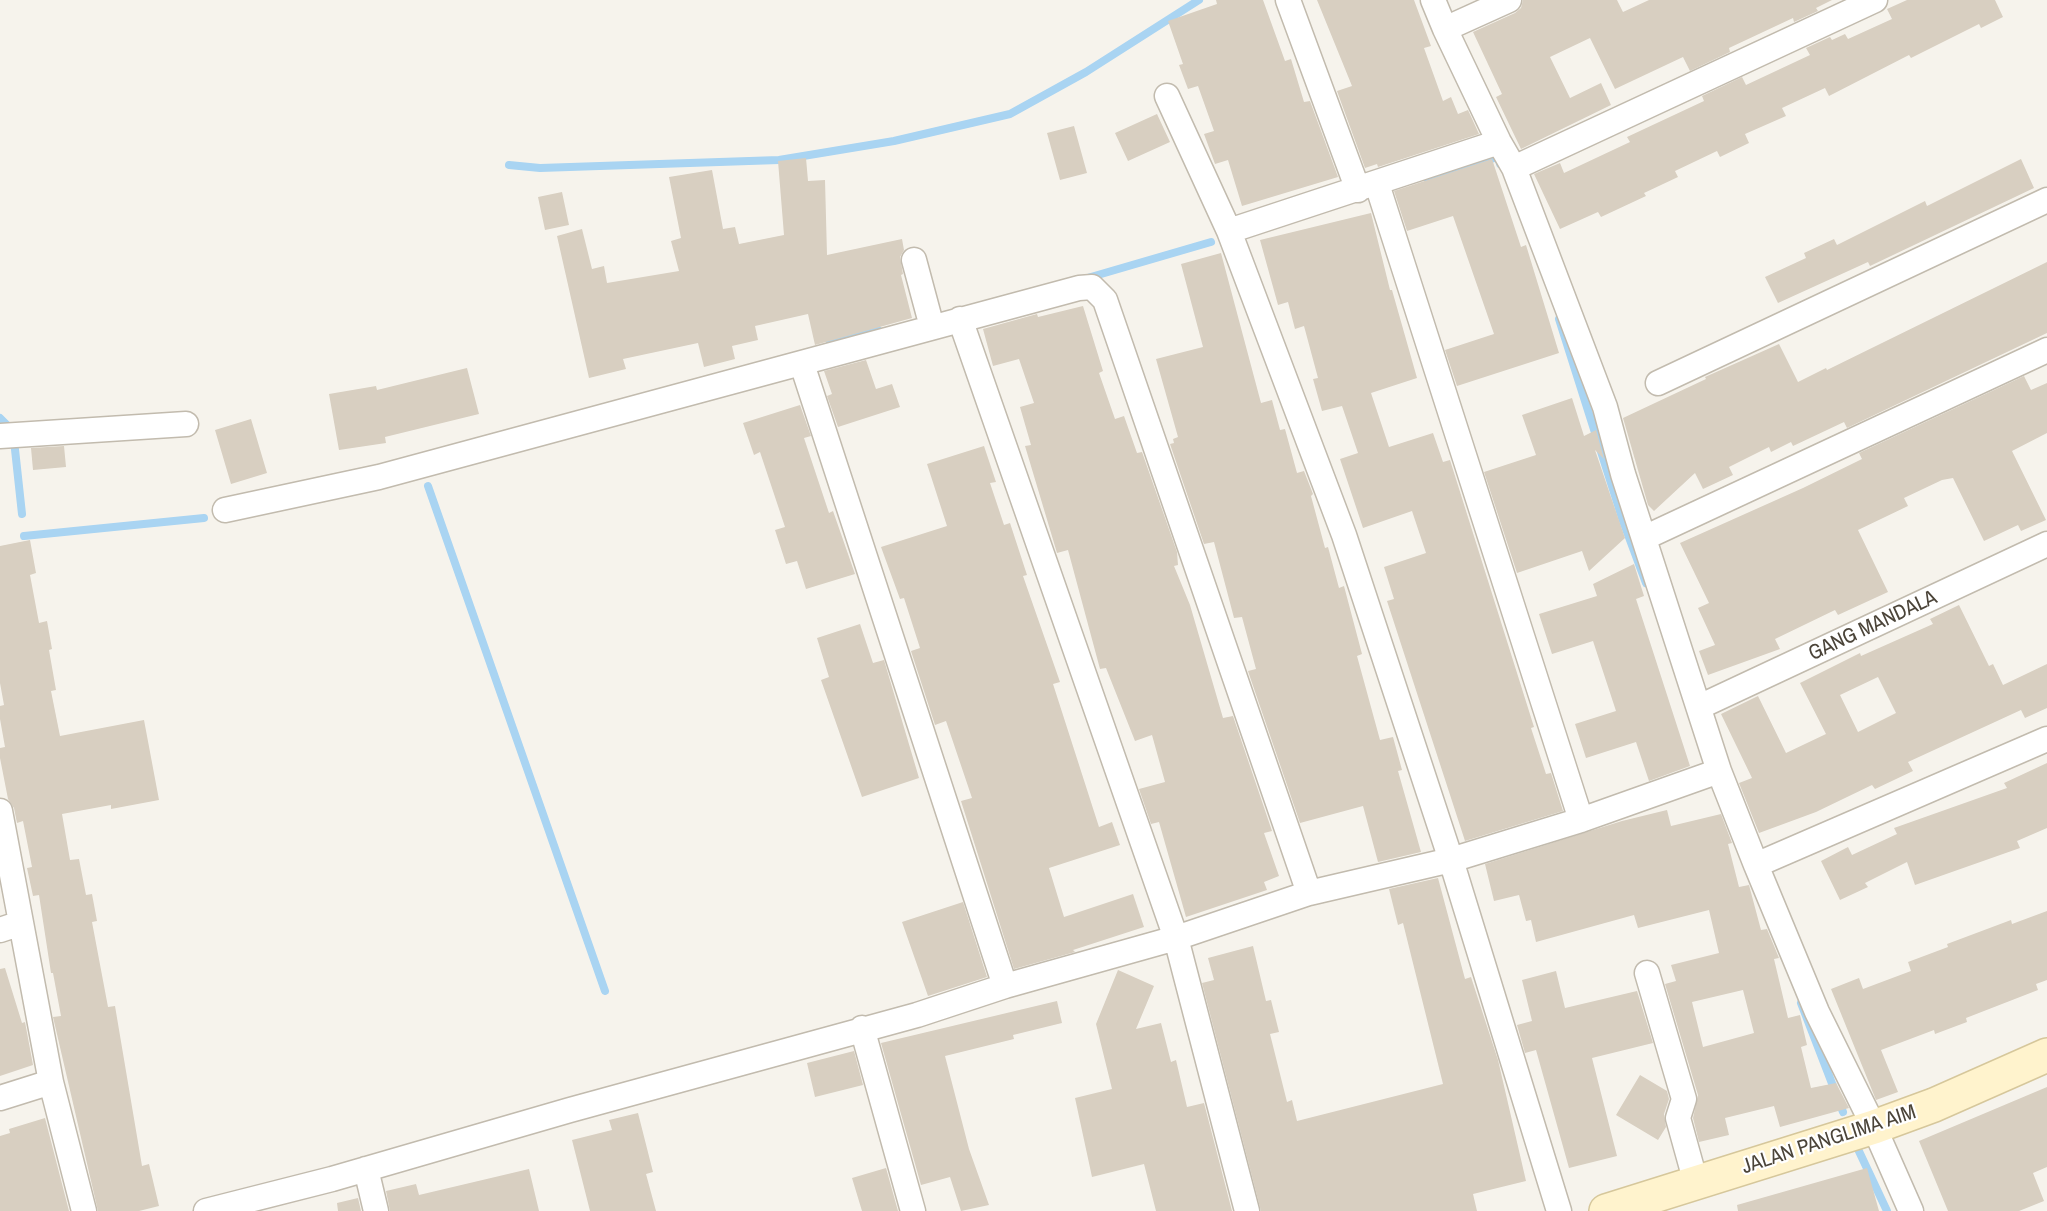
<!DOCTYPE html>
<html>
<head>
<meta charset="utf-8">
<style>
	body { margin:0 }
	canvas { display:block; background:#f6f3ec }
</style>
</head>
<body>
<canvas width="2047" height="1211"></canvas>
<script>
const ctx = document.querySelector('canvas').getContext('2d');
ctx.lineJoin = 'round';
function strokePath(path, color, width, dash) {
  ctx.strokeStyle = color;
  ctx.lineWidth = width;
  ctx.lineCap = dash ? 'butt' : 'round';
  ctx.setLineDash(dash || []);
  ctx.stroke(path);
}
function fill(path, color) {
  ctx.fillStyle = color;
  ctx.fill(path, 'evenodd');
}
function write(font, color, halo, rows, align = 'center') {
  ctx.font = font + ' "Archivo Narrow",sans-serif';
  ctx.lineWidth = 4.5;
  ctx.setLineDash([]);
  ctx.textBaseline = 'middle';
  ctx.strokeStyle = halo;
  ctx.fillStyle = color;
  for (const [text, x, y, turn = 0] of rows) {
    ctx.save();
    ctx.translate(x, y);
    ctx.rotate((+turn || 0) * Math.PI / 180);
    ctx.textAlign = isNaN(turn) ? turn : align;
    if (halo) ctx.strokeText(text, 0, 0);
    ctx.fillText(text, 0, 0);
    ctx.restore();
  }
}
strokePath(new Path2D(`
	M 509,165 L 540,168 L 779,160 L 894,141 L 1010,114 L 1086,72 L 1199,0
	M 1427,178 L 1498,157 L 1500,164
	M 1084,279 L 1211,242
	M 1559,319 L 1623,521 L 1646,583
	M 830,343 L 878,330
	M 0,418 L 13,431 L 22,514
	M 428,486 L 605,991
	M 24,536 L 204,518
	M 1801,1003 L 1843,1112
	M 1857,1147 L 1887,1211`), '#a9d4f2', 8);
fill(new Path2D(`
	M 1216,0 L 1263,0 L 1285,61 L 1291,59 L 1304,102 L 1310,101 L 1338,177 L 1242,206 L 1228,160 L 1215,164 L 1204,134 L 1214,131 L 1198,86 L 1188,89 L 1179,65 L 1183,64 L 1168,21 L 1217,4 Z
	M 1317,0 L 1414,0 L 1431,46 L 1424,48 L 1443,101 L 1451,97 L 1458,114 L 1468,110 L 1479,134 L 1378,167 L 1377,164 L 1365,168 L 1337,91 L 1352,86 Z
	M 1523,0 L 1617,0 L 1623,12 L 1649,0 L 1832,0 L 1816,8 L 1818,11 L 1794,22 L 1793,18 L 1729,48 L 1730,52 L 1690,71 L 1683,57 L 1615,89 L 1590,38 L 1550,57 L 1570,98 L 1601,83 L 1611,105 L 1521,149 L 1496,97 L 1502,94 L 1473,32 L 1515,13 L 1521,8 Z
	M 1907,0 L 1995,0 L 2003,17 L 1981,28 L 1979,24 L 1911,58 L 1909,55 L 1829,96 L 1825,88 L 1782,108 L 1786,116 L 1745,134 L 1749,143 L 1720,157 L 1717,151 L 1675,171 L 1678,177 L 1644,193 L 1646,196 L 1601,217 L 1598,212 L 1560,229 L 1534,174 L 1560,163 L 1564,173 L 1630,142 L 1627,137 L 1704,101 L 1702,96 L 1742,77 L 1746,85 L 1810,55 L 1806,48 L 1830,37 L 1832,40 L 1845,34 L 1848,39 L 1892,19 L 1887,9 Z
	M 1157,114 L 1170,142 L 1128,161 L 1115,133 Z
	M 1074,126 L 1087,173 L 1060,180 L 1047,133 Z
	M 806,158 L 808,181 L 825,180 L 827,255 L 902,239 L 904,250 L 900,257 L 903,274 L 901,275 L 912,318 L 815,345 L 808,314 L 755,326 L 758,340 L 732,346 L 735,359 L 704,367 L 698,343 L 623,359 L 626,369 L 589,378 L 557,236 L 582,229 L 592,269 L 604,266 L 607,283 L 679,271 L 671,241 L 681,238 L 669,177 L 712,170 L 723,229 L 735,227 L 739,244 L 784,235 L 778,161 Z
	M 1492,159 L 1521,247 L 1526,245 L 1559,353 L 1457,386 L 1445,350 L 1494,334 L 1453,216 L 1407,231 L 1394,191 Z
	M 2021,159 L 2034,188 L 1870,266 L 1868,262 L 1778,303 L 1765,277 L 1806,258 L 1804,253 L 1834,239 L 1837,245 L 1925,201 L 1927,206 Z
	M 562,192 L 569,225 L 545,230 L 538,197 Z
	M 1371,213 L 1390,290 L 1392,290 L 1417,378 L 1371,393 L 1389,447 L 1433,433 L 1443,462 L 1450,460 L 1534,727 L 1531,728 L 1546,774 L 1551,773 L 1563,811 L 1465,841 L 1387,601 L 1394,599 L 1384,567 L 1426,553 L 1412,511 L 1363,528 L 1340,459 L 1358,453 L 1342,406 L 1322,411 L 1313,379 L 1318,378 L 1304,326 L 1295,329 L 1288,302 L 1278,305 L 1260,240 Z
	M 1221,253 L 1261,403 L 1272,400 L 1280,430 L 1285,429 L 1297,473 L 1304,471 L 1313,494 L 1311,496 L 1325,548 L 1328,547 L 1339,588 L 1344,586 L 1362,654 L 1357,656 L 1380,740 L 1393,737 L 1402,770 L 1398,771 L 1421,852 L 1378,862 L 1363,806 L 1300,823 L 1250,677 L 1248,671 L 1256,669 L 1242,617 L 1234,618 L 1214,542 L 1204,544 L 1170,444 L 1174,443 L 1173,439 L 1178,437 L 1156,359 L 1203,347 L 1181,264 Z
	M 2047,262 L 2047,333 L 1847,428 L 1844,422 L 1793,446 L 1791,442 L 1771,452 L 1769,447 L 1729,467 L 1733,475 L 1703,489 L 1695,473 L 1654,511 L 1648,505 L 1623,418 L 1706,379 L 1705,377 L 1779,344 L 1798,382 L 1826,368 L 1827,370 Z
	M 1083,306 L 1103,371 L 1099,373 L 1115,419 L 1124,416 L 1137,453 L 1142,452 L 1177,552 L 1178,565 L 1174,566 L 1190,605 L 1223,718 L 1233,716 L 1272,831 L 1264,833 L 1279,876 L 1264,882 L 1267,890 L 1186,917 L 1159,822 L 1151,824 L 1139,789 L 1165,782 L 1152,735 L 1135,741 L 1106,668 L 1100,669 L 1068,550 L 1057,553 L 1025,446 L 1031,445 L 1020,407 L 1034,403 L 1019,359 L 993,366 L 983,329 L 1037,314 L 1038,317 Z
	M 866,360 L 876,389 L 892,384 L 900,407 L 838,427 L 827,396 L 832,394 L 824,371 Z
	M 467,368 L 479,414 L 385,437 L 386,443 L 339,450 L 329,394 L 376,386 L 377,390 Z
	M 2024,376 L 2031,390 L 2047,383 L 2047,433 L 2012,451 L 2046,520 L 2021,531 L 2018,525 L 1984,541 L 1953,478 L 1942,480 L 1904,498 L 1908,506 L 1858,530 L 1888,592 L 1838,615 L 1835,610 L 1775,639 L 1780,649 L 1708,675 L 1699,651 L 1715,645 L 1698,608 L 1709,603 L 1680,543 L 1803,488 L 1862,459 L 1859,453 Z
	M 1572,398 L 1584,436 L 1596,430 L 1604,459 L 1595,450 L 1625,538 L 1589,571 L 1582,551 L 1517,573 L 1484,472 L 1536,455 L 1522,415 Z
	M 800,405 L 811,436 L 804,438 L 829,513 L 833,511 L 855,574 L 806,589 L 797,561 L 786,564 L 775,530 L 785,527 L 760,452 L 754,455 L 743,423 Z
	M 251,419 L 267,473 L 231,484 L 215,430 Z
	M 64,446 L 66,467 L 33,470 L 31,448 Z
	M 984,446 L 996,482 L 990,483 L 1004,525 L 1010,523 L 1027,575 L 1023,576 L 1060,682 L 1053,684 L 1099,827 L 1112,822 L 1120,845 L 1049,868 L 1064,917 L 1133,894 L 1144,927 L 1073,950 L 1075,952 L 1014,969 L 961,801 L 972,798 L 946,721 L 935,725 L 911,651 L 920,648 L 904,598 L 900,599 L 881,547 L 947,526 L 927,464 Z
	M 30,540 L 36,573 L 30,575 L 39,623 L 47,621 L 52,649 L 49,650 L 56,690 L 51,691 L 60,736 L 144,720 L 159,800 L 111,809 L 111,805 L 62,814 L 70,860 L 79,859 L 86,895 L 92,894 L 97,921 L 92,922 L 108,1007 L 115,1006 L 142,1166 L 149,1164 L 159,1206 L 139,1211 L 98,1211 L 53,1017 L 61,1016 L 53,973 L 51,973 L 39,895 L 33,896 L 27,868 L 32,867 L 23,821 L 17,823 L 14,808 L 8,799 L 0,758 L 0,748 L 5,747 L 0,719 L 0,706 L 4,705 L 0,683 L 0,546 Z
	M 1634,564 L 1644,596 L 1636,599 L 1690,766 L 1649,781 L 1636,742 L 1586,758 L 1575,724 L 1616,711 L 1593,641 L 1552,654 L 1539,614 L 1597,596 L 1593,584 Z
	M 1959,605 L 1989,666 L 1993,664 L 2003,685 L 2047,664 L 2047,708 L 2025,718 L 2021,710 L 1908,762 L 1913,771 L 1875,789 L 1872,785 L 1816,812 L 1759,833 L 1739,783 L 1752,778 L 1721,714 L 1758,696 L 1786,753 L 1826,734 L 1800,683 L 1860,653 L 1861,656 L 1933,624 L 1930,619 ZM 1878,677 L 1896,713 L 1858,732 L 1840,695 Z
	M 860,624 L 873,663 L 884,660 L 919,778 L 862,797 L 821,680 L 829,677 L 817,638 Z
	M 2047,763 L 2047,828 L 2017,841 L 2020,848 L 1915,885 L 1907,862 L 1865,883 L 1868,887 L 1840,900 L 1821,861 L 1848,847 L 1852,855 L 1897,834 L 1894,828 L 2007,788 L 2004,783 Z
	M 1667,810 L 1671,826 L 1721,814 L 1732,843 L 1728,844 L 1739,887 L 1749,885 L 1761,930 L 1767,929 L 1779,958 L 1774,959 L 1788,1018 L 1800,1015 L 1807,1045 L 1801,1047 L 1811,1088 L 1836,1083 L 1849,1108 L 1780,1127 L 1774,1106 L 1725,1118 L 1729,1135 L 1699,1142 L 1693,1118 L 1698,1095 L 1665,984 L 1676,981 L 1671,965 L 1719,953 L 1709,910 L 1638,928 L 1634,915 L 1536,942 L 1531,920 L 1526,921 L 1519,895 L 1494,901 L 1485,864 L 1622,821 ZM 1743,990 L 1754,1033 L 1703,1047 L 1692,1002 Z
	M 1438,878 L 1465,979 L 1471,977 L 1498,1060 L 1526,1181 L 1473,1194 L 1477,1211 L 1261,1211 L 1202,983 L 1214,980 L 1208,958 L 1253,946 L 1266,1001 L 1271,1000 L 1279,1032 L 1270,1034 L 1287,1102 L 1292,1100 L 1297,1121 L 1443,1084 L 1403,923 L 1398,925 L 1389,889 Z
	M 963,902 L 987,977 L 928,996 L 902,922 Z
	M 2047,911 L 2047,980 L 2036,984 L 2038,990 L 1966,1018 L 1967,1022 L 1935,1034 L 1934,1030 L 1881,1050 L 1898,1092 L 1876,1100 L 1831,989 L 1859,978 L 1863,989 L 1911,971 L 1908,962 L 1948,947 L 1947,944 L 2011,920 L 2012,924 Z
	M 5,968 L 22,1023 L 25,1022 L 33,1065 L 0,1076 L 0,969 Z
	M 1118,970 L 1154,986 L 1136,1029 L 1161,1023 L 1171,1062 L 1176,1060 L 1187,1107 L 1204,1103 L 1232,1211 L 1156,1211 L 1144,1164 L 1092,1177 L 1075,1098 L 1112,1089 L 1096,1024 Z
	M 1556,971 L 1565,1008 L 1637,991 L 1653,1043 L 1592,1058 L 1617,1156 L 1569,1168 L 1536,1050 L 1525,1053 L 1517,1025 L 1532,1021 L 1522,980 Z
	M 1057,1001 L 1062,1023 L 1013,1035 L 1014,1039 L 945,1056 L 969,1149 L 989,1205 L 961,1211 L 950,1177 L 921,1185 L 881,1043 Z
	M 854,1051 L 863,1085 L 815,1097 L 807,1063 Z
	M 1640,1075 L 1667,1091 L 1669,1099 L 1664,1114 L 1666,1127 L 1658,1140 L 1616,1115 Z
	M 2047,1087 L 2047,1167 L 2033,1173 L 2044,1201 L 2019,1211 L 1948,1211 L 1919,1141 Z
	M 638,1113 L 653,1172 L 646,1174 L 656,1211 L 590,1211 L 572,1140 L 612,1130 L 609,1120 Z
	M 45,1118 L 69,1211 L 0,1211 L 0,1136 L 10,1133 L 9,1129 Z
	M 886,1168 L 898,1211 L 862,1211 L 852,1178 Z
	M 1867,1168 L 1879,1211 L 1738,1211 L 1737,1205 Z
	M 529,1169 L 539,1211 L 390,1211 L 386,1191 L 416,1184 L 419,1195 Z
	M 358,1198 L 361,1211 L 338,1211 L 337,1203 Z`), '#d8cfc1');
const street = new Path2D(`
	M 1288,0 L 1358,190
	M 1433,0 L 1445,29
	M 1167,96 L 1229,231 L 1344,535 L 1451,860 L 1559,1211
	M 1514,168 L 1875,0
	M 1377,184 L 1581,820
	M 1229,231 L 1499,142
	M 914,260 L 932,327
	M 960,319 L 1176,938 L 1247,1211
	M 802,364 L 1005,986
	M 1658,383 L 2047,200
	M 0,436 L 186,424
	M 225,510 L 379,477 L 1079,288 L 1092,287 L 1105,300 L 1309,893
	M 1644,538 L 2047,350
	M 1699,707 L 2047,544
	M 1719,771 L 1756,865
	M 0,811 L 51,1082 L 84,1211
	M 0,930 L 21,923
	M 1647,973 L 1684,1099 L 1678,1118 L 1696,1183
	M 862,1028 L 913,1211
	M 0,1098 L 51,1082
	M 366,1169 L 376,1211
	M 206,1211 L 332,1179 L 570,1110 L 917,1015 L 1005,986 L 1176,938 L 1309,893 L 1451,860 L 1581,820 L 1719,771 L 1623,474 L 1605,407 L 1514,168 L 1499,142 L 1445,29 L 1509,0
	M 1911,1211 L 1874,1127 L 1817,1012 L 1756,865 L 2047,739`);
const secondary = new Path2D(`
	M 1606,1211 L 1874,1127 L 1934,1105 L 2047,1055`);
strokePath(street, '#c2bbae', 27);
strokePath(secondary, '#d6c79b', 36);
strokePath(street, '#fff', 24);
strokePath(secondary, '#fff3cd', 33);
write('21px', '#4b4439', '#fff', [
	["GANG MANDALA",1873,626,-25],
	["JALAN PANGLIMA AIM",1829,1140,-18]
]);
</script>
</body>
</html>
